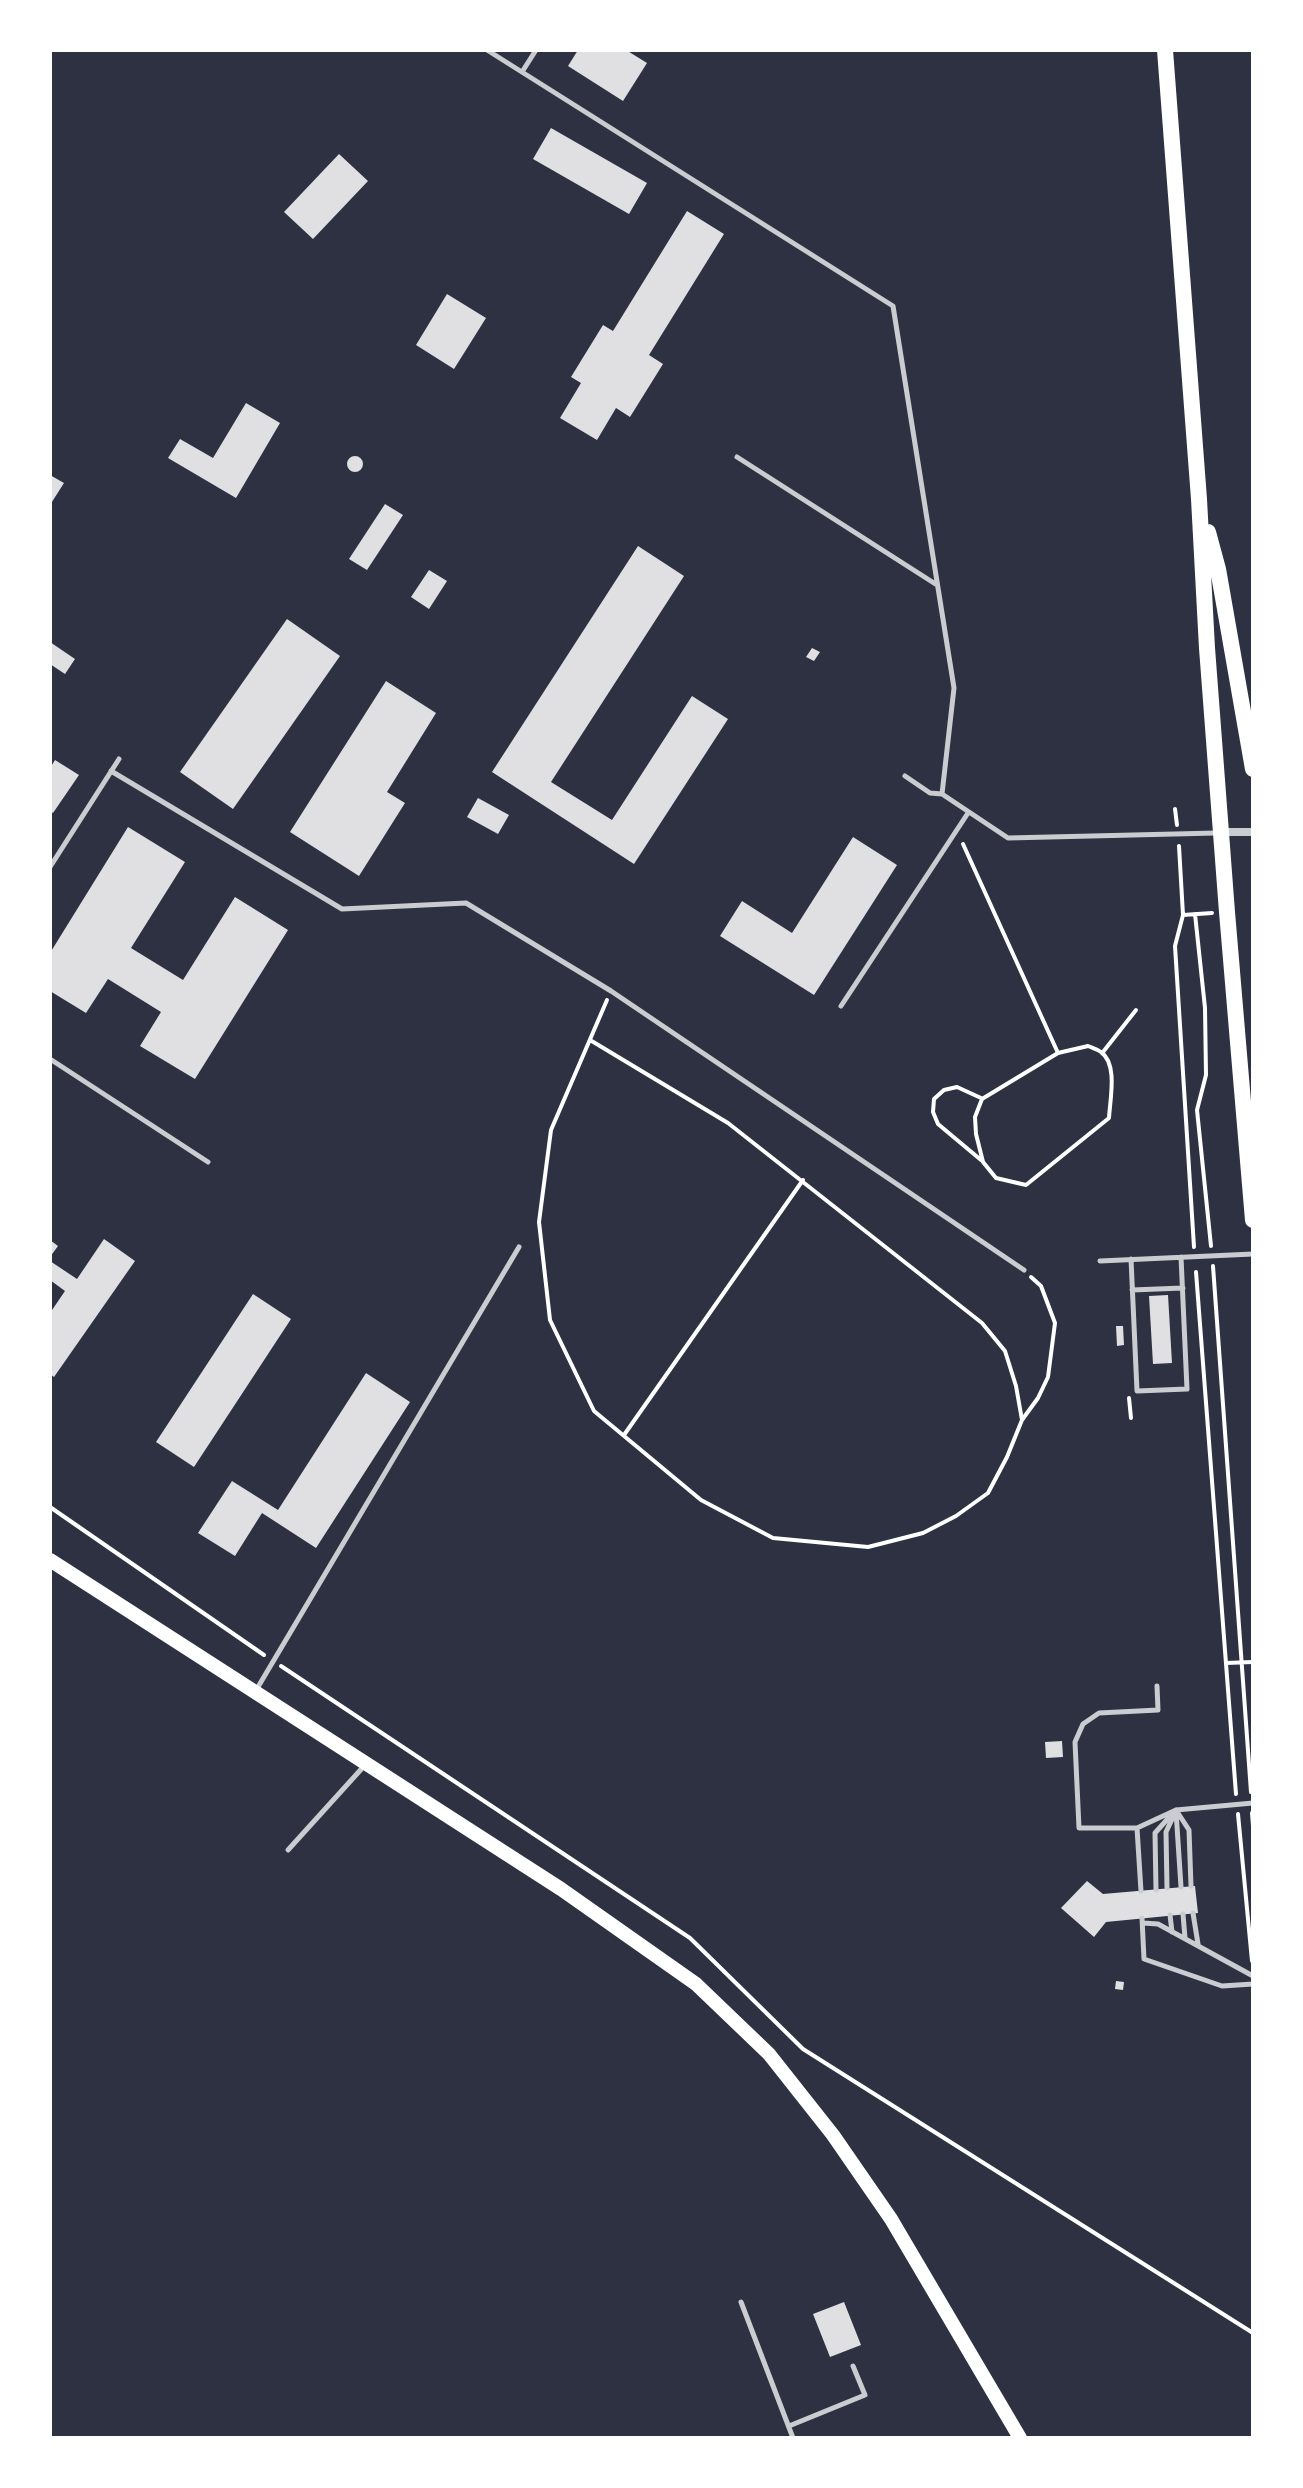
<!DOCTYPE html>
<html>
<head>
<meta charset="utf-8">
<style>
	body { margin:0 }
	#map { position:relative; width:1303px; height:2488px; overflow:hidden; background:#2d3142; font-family:Commissioner,sans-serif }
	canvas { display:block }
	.frame { position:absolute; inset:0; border:52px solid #fff; pointer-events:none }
</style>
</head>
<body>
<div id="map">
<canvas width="1303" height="2488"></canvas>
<div class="frame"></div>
</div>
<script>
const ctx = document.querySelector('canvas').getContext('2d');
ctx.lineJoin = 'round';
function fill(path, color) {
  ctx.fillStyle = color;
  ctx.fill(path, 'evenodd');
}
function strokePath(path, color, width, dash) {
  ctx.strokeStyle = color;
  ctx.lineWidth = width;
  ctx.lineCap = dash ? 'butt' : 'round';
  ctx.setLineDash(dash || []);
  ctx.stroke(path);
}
fill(new Path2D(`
	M 578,50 L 626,50 L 647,63 L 623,101 L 568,66 Z
	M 551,128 L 647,183 L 629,214 L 533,159 Z
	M 339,154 L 368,181 L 313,239 L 284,212 Z
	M 687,211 L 724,234 L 649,355 L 663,364 L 630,417 L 616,408 L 597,440 L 560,418 L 581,383 L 571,377 L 603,325 L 613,331 Z
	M 447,294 L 486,318 L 454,369 L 416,345 Z
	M 246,403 L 280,423 L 236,498 L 168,458 L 180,439 L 213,458 Z
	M347 464a8 8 0 1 1 16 0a8 8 0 1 1-16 0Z
	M 50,475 L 64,483 L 50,505 Z
	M 385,504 L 403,515 L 367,570 L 349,559 Z
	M 638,546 L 684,576 L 551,782 L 612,820 L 692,696 L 728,719 L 634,864 L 492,772 Z
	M 429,570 L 447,581 L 429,609 L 411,597 Z
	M 287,619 L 340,656 L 233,809 L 180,772 Z
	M 50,642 L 75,659 L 65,674 L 50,664 Z
	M 812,648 L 820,652 L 814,661 L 806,657 Z
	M 386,681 L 436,713 L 387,792 L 405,803 L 359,876 L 290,832 Z
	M 55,760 L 79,775 L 53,813 L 50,811 L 50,768 Z
	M 478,798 L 509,815 L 498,834 L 467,817 Z
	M 128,827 L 185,862 L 131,948 L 183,980 L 235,897 L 288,930 L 195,1079 L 140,1046 L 161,1012 L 108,979 L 86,1013 L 50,991 L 50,953 Z
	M 853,837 L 897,865 L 814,995 L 720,936 L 742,901 L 792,933 Z
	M 104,1239 L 135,1261 L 54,1377 L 50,1374 L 50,1313 L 65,1291 L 50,1280 L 50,1261 L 77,1279 Z
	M 50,1240 L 58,1246 L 50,1257 Z
	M 253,1294 L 291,1319 L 194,1467 L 156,1442 Z
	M 1168,1295 L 1172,1363 L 1153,1364 L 1149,1296 Z
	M 1116,1326 L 1123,1326 L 1124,1345 L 1117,1346 Z
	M 366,1373 L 410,1402 L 316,1548 L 262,1513 L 235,1556 L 198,1533 L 232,1481 L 278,1510 Z
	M 1062,1741 L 1063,1757 L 1046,1758 L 1045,1742 Z
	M 1087,1881 L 1103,1894 L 1195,1886 L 1198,1913 L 1106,1922 L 1094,1937 L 1061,1908 Z
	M 1116,1981 L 1124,1982 L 1123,1990 L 1115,1989 Z
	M 844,2302 L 861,2345 L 830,2357 L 813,2314 Z`), '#e0e0e3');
strokePath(new Path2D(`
	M 1175,809 L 1177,825
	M 963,844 L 1058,1053
	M 1179,846 L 1183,915 L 1175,946 L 1194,1247
	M 1195,914 L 1205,1008 L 1206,1075 L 1197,1110 L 1211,1246
	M 1183,915 L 1212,913
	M 590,1040 L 728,1123 L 982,1323 L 1005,1351 L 1016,1386 L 1022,1420 L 1007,1457 L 988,1493 L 956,1516 L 923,1533 L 868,1547 L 773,1538 L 701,1500 L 594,1411 L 550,1320 L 539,1222 L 551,1130 L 607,1000
	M 1088,1046 C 1093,1048 1097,1049 1101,1052 C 1118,1064 1110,1099 1109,1118 L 1026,1185 L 996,1178 L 983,1162 L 976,1134 L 975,1117 L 982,1099 L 1058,1053 Z
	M 1103,1052 L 1136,1010
	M 981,1160 L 938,1124 L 933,1112 L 934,1099 L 944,1090 L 957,1087 L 981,1098
	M 1213,1266 L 1251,1792
	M 1196,1272 L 1236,1794
	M 1129,1398 L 1131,1418
	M 1022,1420 L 1038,1398 L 1048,1377 L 1055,1323 L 1041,1286 L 1031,1277
	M 624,1435 L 803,1180
	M 50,1507 L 264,1655
	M 1226,1663 L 1253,1662
	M 281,1666 L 690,1938 L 803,2049 L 1253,2333
	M 1252,1813 L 1253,1826
	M 1238,1814 L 1252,1961`), '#fff', 4);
strokePath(new Path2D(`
	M 487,50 L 893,306 L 954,688 L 942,794
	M 522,72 L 536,50
	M 737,457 L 937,585
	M 111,771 L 342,909 L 466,903 L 611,991 L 1024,1270
	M 905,776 L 930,793 L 942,794 L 1008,838 L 1216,833
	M 50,867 L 119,759
	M 841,1006 L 968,813
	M 50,1059 L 208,1162
	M 1131,1259 L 1137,1391 L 1187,1389 L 1181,1257
	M 1100,1261 L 1253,1254
	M 1132,1290 L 1183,1288
	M 255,1692 L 519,1247
	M 1176,1810 L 1189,1830 L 1191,1886
	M 1176,1811 L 1181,1887
	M 1137,1828 L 1079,1828 L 1075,1742 L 1083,1724 L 1099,1713 L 1158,1710 L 1157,1686
	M 288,1850 L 365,1765
	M 1167,1888 L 1166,1832 L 1174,1815
	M 1156,1890 L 1155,1833 L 1172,1814
	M 1141,1891 L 1137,1828 L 1176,1810 L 1253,1803
	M 1193,1913 L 1198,1944
	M 1183,1914 L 1185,1938
	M 1170,1915 L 1172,1932
	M 1142,1918 L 1144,1959 L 1222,1986 L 1253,1984
	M 1143,1923 L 1158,1924 L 1253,1976
	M 741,2302 L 793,2438
	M 789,2426 L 865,2395 L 853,2366`), '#caccd0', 5);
strokePath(new Path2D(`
	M 1221,832 L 1253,832`), '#caccd0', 8);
strokePath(new Path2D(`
	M 50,1560 L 561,1889 L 696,1984 L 769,2054 L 833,2135 L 891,2219 L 1020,2438`), '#fff', 14);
strokePath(new Path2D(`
	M 1165,50 L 1199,499 L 1207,648 L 1227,912 L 1253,1220
	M 1208,532 L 1218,569 L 1253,769`), '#fff', 16);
</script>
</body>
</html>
